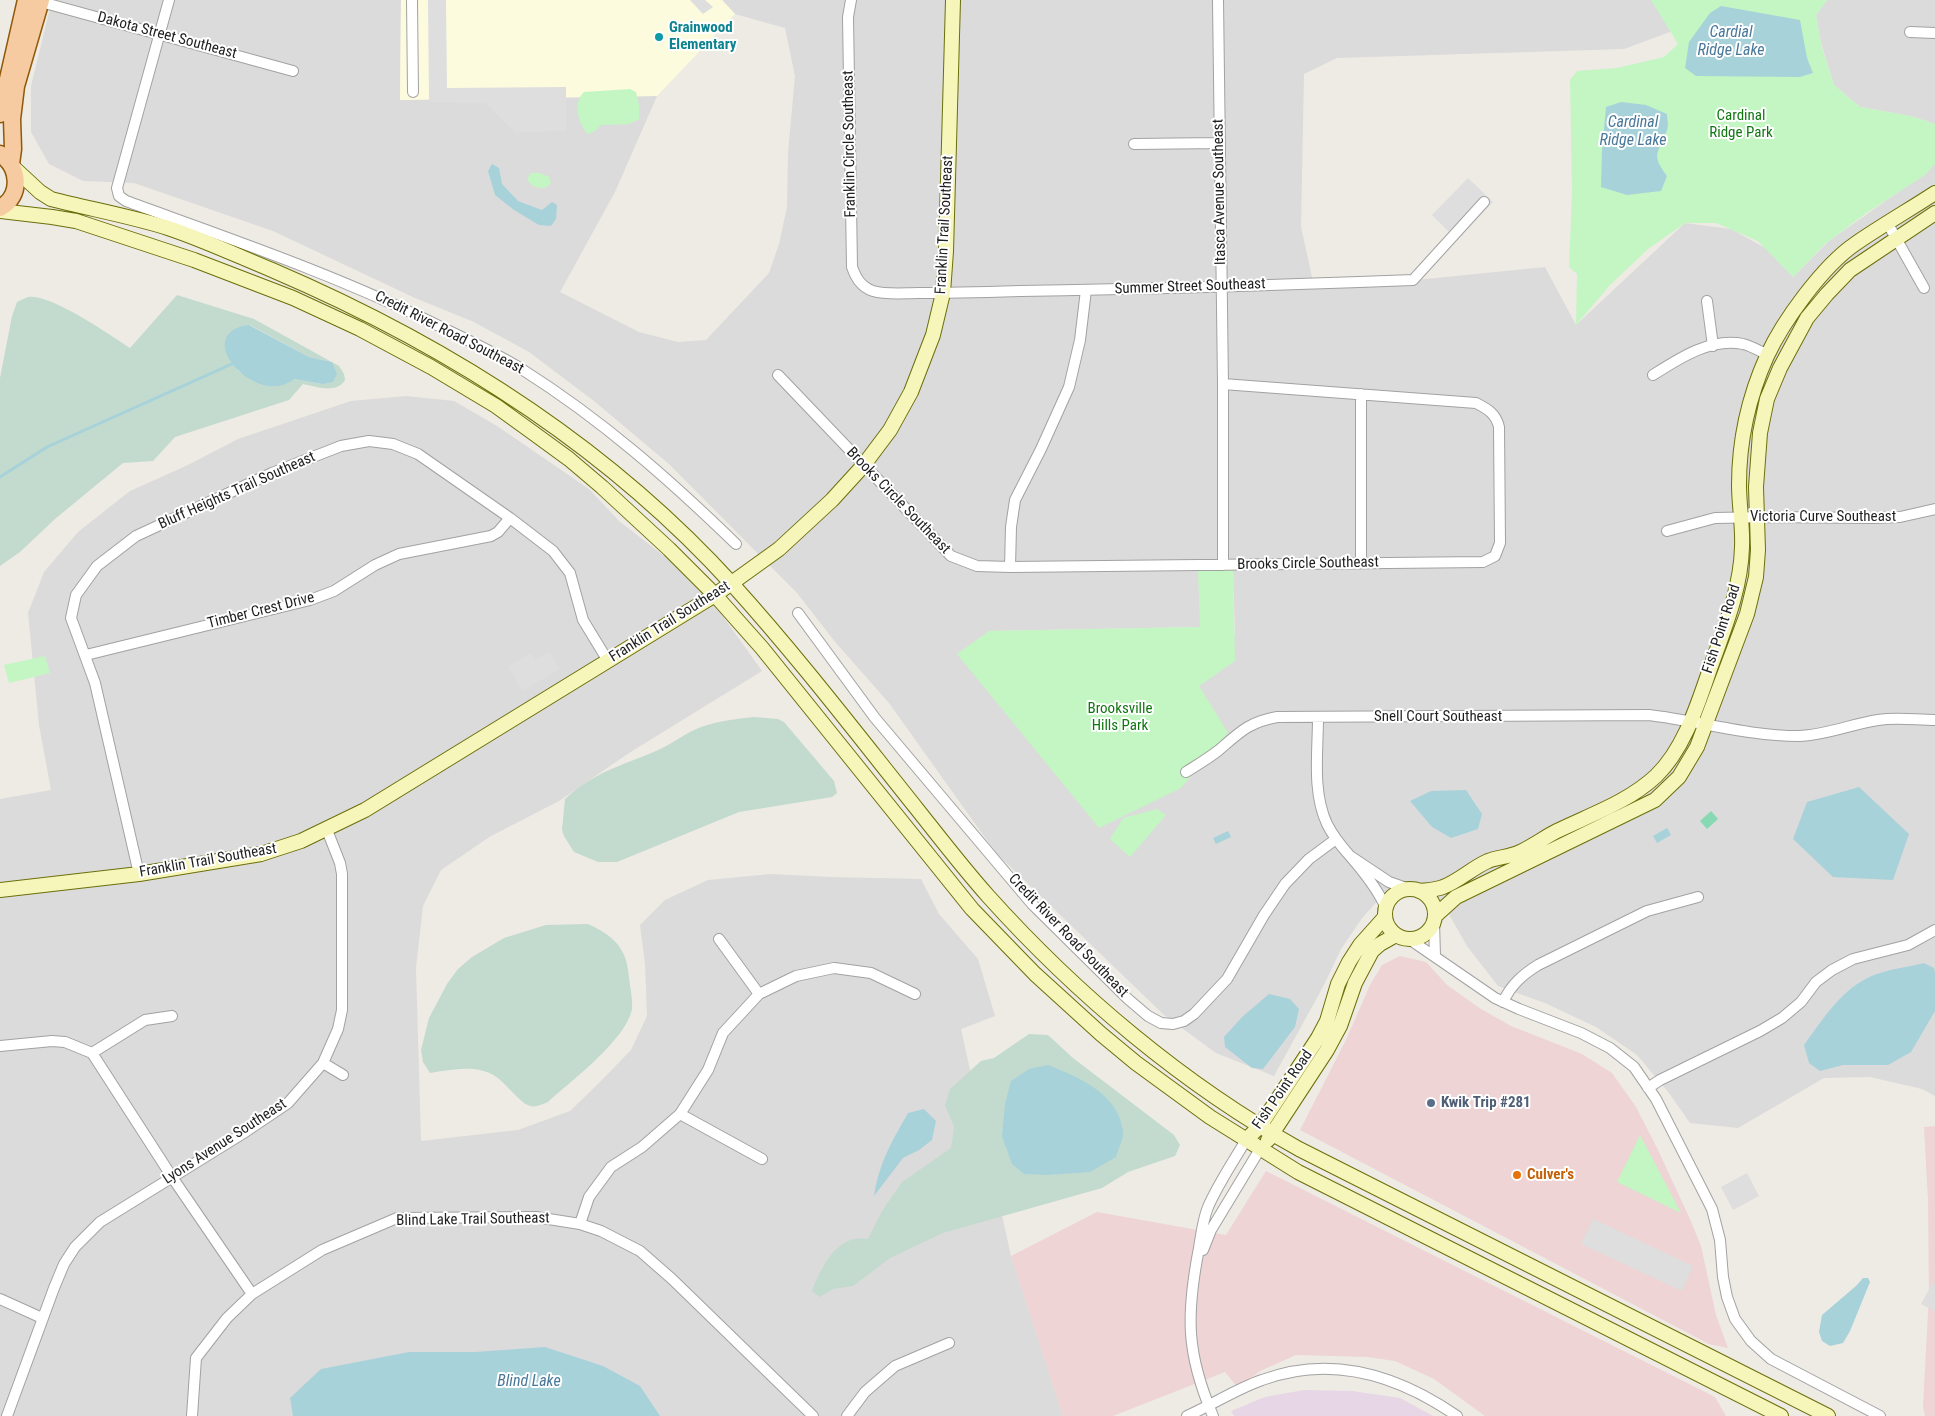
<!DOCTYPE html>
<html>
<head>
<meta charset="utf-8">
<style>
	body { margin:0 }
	canvas { display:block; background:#eeeae4 }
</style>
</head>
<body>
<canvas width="1935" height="1416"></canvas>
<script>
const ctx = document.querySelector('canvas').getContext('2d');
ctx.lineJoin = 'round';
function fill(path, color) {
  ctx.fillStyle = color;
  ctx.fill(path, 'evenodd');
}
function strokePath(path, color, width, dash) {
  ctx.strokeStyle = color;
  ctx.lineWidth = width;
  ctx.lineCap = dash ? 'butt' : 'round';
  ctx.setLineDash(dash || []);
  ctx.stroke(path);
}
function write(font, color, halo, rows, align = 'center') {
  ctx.font = font + ' "Roboto Condensed",sans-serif';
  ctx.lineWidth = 4;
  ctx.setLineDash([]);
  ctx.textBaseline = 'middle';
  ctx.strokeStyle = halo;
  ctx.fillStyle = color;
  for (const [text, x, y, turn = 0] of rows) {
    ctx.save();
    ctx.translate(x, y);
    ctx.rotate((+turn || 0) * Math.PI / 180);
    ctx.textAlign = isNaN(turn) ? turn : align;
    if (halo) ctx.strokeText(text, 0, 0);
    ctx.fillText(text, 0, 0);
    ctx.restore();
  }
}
fill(new Path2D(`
	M 52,0 L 401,0 L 400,100 L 657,96 L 615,192 L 560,292 L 639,332 L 678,342 L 706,340 L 769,273 L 779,244 L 787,207 L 788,153 L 795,76 L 785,28 L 735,14 L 722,0 L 1697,0 L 1670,32 L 1624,49 L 1337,58 L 1304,74 L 1301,227 L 1314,286 L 1347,287 L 1545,267 L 1576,325 L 1685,223 L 1731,229 L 1767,249 L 1793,277 L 1829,241 L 1928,171 L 1935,163 L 1935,1096 L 1922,1089 L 1870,1077 L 1824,1078 L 1738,1128 L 1690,1123 L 1669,1093 L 1637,1055 L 1596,1027 L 1545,1003 L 1498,986 L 1467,946 L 1446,909 L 1418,891 L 1383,895 L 1363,917 L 1341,949 L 1324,985 L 1274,1076 L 1216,1053 L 1164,1015 L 996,853 L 889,703 L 836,643 L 797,593 L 669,464 L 594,401 L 529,352 L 474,322 L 415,298 L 273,231 L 134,183 L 83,181 L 49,164 L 31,132 L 31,86 ZM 1233,571 L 1235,633 L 1199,686 L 989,631 L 1200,627 Z
	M 1827,0 L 1935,0 L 1935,124 L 1911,116 L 1860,107 L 1834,85 L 1821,43 L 1816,15 Z
	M 406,396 L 454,401 L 497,426 L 589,489 L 619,521 L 700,584 L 762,671 L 629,753 L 559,801 L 491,836 L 441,870 L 423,906 L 416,968 L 421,1141 L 518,1130 L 570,1111 L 599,1083 L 631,1050 L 647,1016 L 645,964 L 640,925 L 665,900 L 708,880 L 771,874 L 830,877 L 921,879 L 939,914 L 978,959 L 995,1016 L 961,1029 L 1011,1256 L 1063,1416 L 0,1416 L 0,799 L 51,790 L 39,725 L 28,613 L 44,572 L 78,532 L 130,491 L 188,465 L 238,439 L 351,401 Z`), '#dcdbdb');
fill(new Path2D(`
	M 1400,956 L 1426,962 L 1447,985 L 1481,1009 L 1511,1026 L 1582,1054 L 1612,1073 L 1636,1107 L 1658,1150 L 1689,1217 L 1701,1246 L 1716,1315 L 1728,1348 L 1709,1344 L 1300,1130 L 1346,1040 L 1370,985 L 1382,965 Z
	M 1935,1126 L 1935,1416 L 1925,1416 L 1923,1406 L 1929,1295 L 1928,1200 L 1924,1127 Z
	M 1266,1171 L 1715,1397 L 1726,1416 L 1485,1416 L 1434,1379 L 1395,1361 L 1367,1357 L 1296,1355 L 1260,1371 L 1238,1388 L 1225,1372 L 1113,1416 L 1063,1416 L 1011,1256 L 1097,1212 L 1226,1235 Z`), '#eed4d5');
fill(new Path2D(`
	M 1304,1390 L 1352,1391 L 1400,1398 L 1433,1416 L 1234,1416 L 1231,1411 L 1265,1397 Z`), '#e7d6e5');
fill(new Path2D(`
	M 401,0 L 722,0 L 735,14 L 657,96 L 400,100 Z`), '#fdfbde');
fill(new Path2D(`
	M 177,295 L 254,319 L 339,366 L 344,374 L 345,380 C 337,394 317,387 303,384 L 289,400 L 175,437 L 153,461 L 123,463 L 55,519 L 20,552 L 0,566 L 0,378 L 12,316 L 17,302 C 21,300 25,298 28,297 C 50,293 110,335 130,348 ZM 250,325 L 309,357 L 332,362 L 322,384 L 294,379 L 270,385 L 253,381 L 237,370 Z
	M 754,717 L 778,719 L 784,722 L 834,781 L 837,793 L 832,797 L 739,812 L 617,862 L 598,862 L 574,852 L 564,836 L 562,830 L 565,799 C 594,772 621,766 656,751 C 672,744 685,733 701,727 C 718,721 736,719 754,717 Z
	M 588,924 C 614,936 627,948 629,978 C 630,987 633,1000 632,1009 C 626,1040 571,1081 548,1102 C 538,1106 533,1109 524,1103 C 514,1095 505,1083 495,1076 C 475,1064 451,1070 430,1073 L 423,1062 L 421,1050 L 429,1018 L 447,984 L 458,969 L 472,957 L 504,938 L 546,925 Z
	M 1029,1034 L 1048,1035 L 1073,1058 L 1174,1135 L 1180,1145 L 1175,1156 L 1128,1172 L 1102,1188 L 943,1233 L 890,1258 L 853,1286 L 833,1289 L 820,1297 L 812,1291 C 821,1267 838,1233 868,1239 L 882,1211 L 902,1182 L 951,1148 L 954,1127 L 945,1105 L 950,1089 L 981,1061 L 994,1058 ZM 1123,1132 L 1066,1173 L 1048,1175 Z`), '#c2dbce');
fill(new Path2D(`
	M 1651,0 L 1827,0 L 1816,15 L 1822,48 L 1834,85 L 1860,107 L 1911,116 L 1935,124 L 1935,164 L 1925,175 L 1865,214 L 1825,244 L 1793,277 L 1758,241 L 1716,223 L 1685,223 L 1648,249 L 1610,285 L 1576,325 L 1577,274 L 1569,267 L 1572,193 L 1570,80 L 1577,71 L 1617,68 L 1664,57 L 1678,44 Z
	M 630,89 L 636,92 L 639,105 L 639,119 L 629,124 L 601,125 L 595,131 L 588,134 C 579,125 572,103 584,92 Z
	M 531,173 L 540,173 L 549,177 L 551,183 L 545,188 C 536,188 532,187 527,179 Z
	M 1198,570 L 1233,570 L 1235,661 L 1199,686 L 1228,733 L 1181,788 L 1099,828 L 957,654 L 989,631 L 1200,627 Z
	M 45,656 L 50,673 L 9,683 L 4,665 Z
	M 1157,809 L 1166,815 L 1130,857 L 1110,839 L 1123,818 Z
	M 1640,1135 L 1681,1213 L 1617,1182 Z`), '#c3f6c3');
fill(new Path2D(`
	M 1711,811 L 1718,819 L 1707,829 L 1700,821 Z`), '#86d9b3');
fill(new Path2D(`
	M 428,0 L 446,0 L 447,88 L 566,87 L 566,131 L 515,132 L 485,103 L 429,102 Z
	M 690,0 L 705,0 L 713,7 L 703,14 Z
	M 1468,178 L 1493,202 L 1457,240 L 1432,215 Z
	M 550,652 L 560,669 L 522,691 L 508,666 L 531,653 L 535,660 Z
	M 1747,1173 L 1759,1196 L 1733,1210 L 1721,1187 Z
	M 1593,1219 L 1693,1266 L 1682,1291 L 1581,1244 Z
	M 1933,1282 L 1935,1284 L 1935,1311 L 1921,1304 Z`), '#dedede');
fill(new Path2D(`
	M 1721,6 L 1800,20 L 1807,58 L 1813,73 L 1800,77 L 1696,76 L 1685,68 L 1689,42 L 1710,13 Z
	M 1621,102 L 1646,105 L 1667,114 C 1667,119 1669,125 1667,130 C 1660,153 1649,152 1667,176 L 1661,191 L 1627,195 L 1601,187 L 1602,150 L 1606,107 Z
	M 492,164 L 499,168 L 502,184 L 518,201 L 542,210 L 552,202 L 557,205 L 556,219 L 551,226 L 539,225 L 514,210 L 495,195 L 488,171 Z
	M 249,325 L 309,357 L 332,362 L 337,374 L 333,382 L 322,384 L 294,379 C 257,410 188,333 249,325 Z
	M 1859,787 L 1909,834 L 1893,880 L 1833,877 L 1793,839 L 1807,802 Z
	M 1466,790 L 1482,814 L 1478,829 L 1451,838 L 1432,827 L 1410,801 L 1431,791 Z
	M 1667,828 L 1671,835 L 1657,843 L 1653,836 Z
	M 1228,831 L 1231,837 L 1216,844 L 1213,838 Z
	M 1924,963 L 1934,968 L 1935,973 L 1935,1011 L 1911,1052 L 1888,1065 L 1843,1065 L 1820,1071 L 1809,1063 L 1804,1045 C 1823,1019 1843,987 1874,975 C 1890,969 1908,967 1924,963 Z
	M 1269,994 L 1290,999 L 1299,1009 L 1295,1027 L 1263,1069 L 1252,1068 L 1225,1047 L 1224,1037 L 1242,1017 Z
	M 1048,1065 C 1078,1077 1118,1093 1123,1131 C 1124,1138 1118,1149 1116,1157 L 1090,1172 L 1048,1175 L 1024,1174 L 1012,1164 L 1002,1136 L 1005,1104 L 1011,1081 L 1029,1069 Z
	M 924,1109 L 936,1121 L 932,1140 L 919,1150 L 903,1158 L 874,1196 C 879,1163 892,1141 908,1113 Z
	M 1863,1278 L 1868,1278 L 1870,1282 L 1850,1331 L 1843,1343 L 1830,1346 L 1822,1341 L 1819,1332 L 1822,1315 L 1856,1286 Z
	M 545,1347 L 603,1366 L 640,1386 L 660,1416 L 293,1416 L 290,1398 L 321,1369 L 409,1352 L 475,1352 Z`), '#a7d2da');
strokePath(new Path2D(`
	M 0,477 L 47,447 L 234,363`), '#a7d2da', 3);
const street = new Path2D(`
	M 169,0 L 117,188 L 119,196 L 126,201 C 236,241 345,278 449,331 C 474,343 499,355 523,370 C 602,420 669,479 736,544
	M 412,0 L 413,92
	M 851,0 L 848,17 L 852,267 C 856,278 861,287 873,291 C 887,295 904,293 918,293 C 952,293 986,292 1020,291 C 1151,289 1282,285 1413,280 L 1484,202
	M 1218,0 L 1223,384 L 1223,565
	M 41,2 L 293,71
	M 1910,32 L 1935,33
	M 1134,144 L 1219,143
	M 1888,224 L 1924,288
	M 1707,301 L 1713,346
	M 778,375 L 951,556 L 977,566 L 1010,567 L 1483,562 L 1495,556 L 1500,543 L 1499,427 C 1496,414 1488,409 1476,403 L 1223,384
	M 1653,375 C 1678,359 1711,337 1743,344 C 1751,346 1760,351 1768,355
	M 1361,394 L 1361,563
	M 1667,531 L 1715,518 L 1768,517 L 1872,518 L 1900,517 L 1935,509
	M 1010,567 L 1011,527 L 1015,500 L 1041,449 L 1069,387 L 1080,340 L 1086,290
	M 798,613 L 875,718 L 1032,904 L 1128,999 L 1148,1016 L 1161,1023 L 1173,1024 L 1184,1021 L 1194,1014 L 1227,979 L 1264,915 L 1285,884 L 1309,859 L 1336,839
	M 86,655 L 310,600 L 334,591 L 375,565 L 399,554 L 491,536 L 498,532 L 510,518
	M 1318,718 C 1318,752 1312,792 1327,824 C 1333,836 1341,846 1350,856
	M 1186,772 C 1197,765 1209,758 1219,750 C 1240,732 1249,722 1277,717 L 1649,715 C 1699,721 1748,736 1799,736 C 1826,735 1852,724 1878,720 C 1897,717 1916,720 1935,720
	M 139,874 L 95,683 L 71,618 L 76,595 L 97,566 L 136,536 L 272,473 L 341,446 L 369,441 L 393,444 L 418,454 L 510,518 L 553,551 L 570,573 L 583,620 L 608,661
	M 1386,908 C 1377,888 1364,872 1350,856 L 1389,882 L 1409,889
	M 1434,922 L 1435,956
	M 719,939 L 759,994
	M 1409,939 L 1495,998 L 1519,1009 L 1581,1033 L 1610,1048 L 1634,1067 L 1656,1099 L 1712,1209 L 1720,1240 L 1723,1277 L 1727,1297 L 1735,1319 L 1751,1341 L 1771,1359 L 1880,1416
	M 1503,1002 C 1511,985 1522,975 1538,965 L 1647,911 L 1698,897
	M 0,1046 L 52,1041 L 65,1042 L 92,1053 L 172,1177 L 252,1294
	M 92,1053 L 145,1020 L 172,1016
	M 323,1063 L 343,1075
	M 1648,1088 L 1660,1080 L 1760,1031 L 1782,1018 L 1801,1002 L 1816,982 L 1832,970 L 1853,959 L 1908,945 L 1935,930
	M 680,1114 L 762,1159
	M 580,1224 L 589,1197 L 611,1167 L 642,1147 L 680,1114 L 708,1070 L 723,1033 L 759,994 L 796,976 L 834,968 L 871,973 L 915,994
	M 1203,1250 L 1211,1230 L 1260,1149
	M 0,1299 L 42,1318
	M 7,1416 L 54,1288 L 64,1264 L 75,1247 L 100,1222 L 242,1134 L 288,1103 L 323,1063 L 338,1029 L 342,1010 L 342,874 L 340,863 L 327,830
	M 192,1416 L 196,1358 L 227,1318 L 252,1294 L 322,1250 L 397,1218 L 536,1217 L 580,1224 L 601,1231 L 640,1251 L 672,1279 L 813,1416
	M 847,1416 L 865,1392 L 895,1366 L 949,1343
	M 1187,1416 C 1212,1405 1236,1389 1262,1380 C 1332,1354 1399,1376 1457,1416
	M 1213,1416 C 1186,1353 1186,1315 1199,1248 C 1201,1235 1203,1219 1208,1207 C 1218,1184 1233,1162 1246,1140`);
const secondary = new Path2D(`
	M 13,167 L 40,192 L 51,199 C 90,209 130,216 168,228 C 204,240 238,256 272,270 C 445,344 606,445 733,585 C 798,657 857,734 917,809 C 940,838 963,868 988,896 C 1076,994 1184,1085 1299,1149 L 1828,1416
	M 0,211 L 52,217 L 76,221 L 194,260 L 293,298 L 360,329 L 431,367 L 496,406 L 532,432 L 569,459 L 602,487 L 669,549 L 715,595 L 762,648 L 972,909 L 1035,974 L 1101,1034 L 1136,1063 L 1210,1117 L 1298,1172 L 1781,1416
	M1385 914a25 25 0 1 1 50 0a25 25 0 1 1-50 0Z
	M 0,890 L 139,874 L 261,854 L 301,841 L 365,810 L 715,595 L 779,549 L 832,500 L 863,466 L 890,430 L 911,392 L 933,335 L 943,293 L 946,251 L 953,0
	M 1419,891 C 1427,890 1436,890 1443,887 C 1459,881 1472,868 1488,861 C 1498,857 1510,857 1520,852 C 1533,846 1545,837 1557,831 C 1592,814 1628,802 1656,776 C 1685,748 1698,703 1711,666 C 1725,627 1741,588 1742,547 C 1743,526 1739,505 1739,485 C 1739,441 1749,396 1767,356 C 1783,321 1823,266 1855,244 C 1881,226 1909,210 1935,193
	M 1435,916 L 1456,897 L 1655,800 L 1679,777 L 1697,747 L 1747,614 L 1756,577 L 1758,550 L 1756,487 L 1760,433 L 1767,399 L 1780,368 L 1807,318 L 1827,294 L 1850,270 L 1935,213
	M 1246,1140 L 1260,1126 L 1318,1038 L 1327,1021 L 1338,984 L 1349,962 L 1360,945 L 1385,917
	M 1268,1140 L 1327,1050 L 1340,1026 L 1355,983 L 1372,951 L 1380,944 L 1396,935`);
const primary = new Path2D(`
	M 0,114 L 26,0
	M 0,154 C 20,167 22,196 0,208
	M 11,164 L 13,149 L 12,119 L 16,86 L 41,0`);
strokePath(street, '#a2a2a2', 12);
strokePath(secondary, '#6b6f0a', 16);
strokePath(primary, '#8f5908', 19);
strokePath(street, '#fff', 10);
strokePath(secondary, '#f6f5ba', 14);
strokePath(primary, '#f7cba1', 16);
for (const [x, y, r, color] of [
	[659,37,5,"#0f9aa8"],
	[1431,1103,5,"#5c6f8a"],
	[1517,1175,5,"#e8710a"]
]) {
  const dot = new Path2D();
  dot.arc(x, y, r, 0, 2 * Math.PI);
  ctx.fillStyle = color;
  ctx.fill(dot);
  strokePath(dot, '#fff', 2);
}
write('bold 15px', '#0d838f', '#fff', [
	["Grainwood",669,28],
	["Elementary",669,45]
], 'left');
write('15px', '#1e1e1e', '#fff', [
	["Dakota Street Southeast",167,36,15],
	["Franklin Circle Southeast",850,144,-91],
	["Itasca Avenue Southeast",1220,192,-91],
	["Franklin Trail Southeast",945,225,-87],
	["Summer Street Southeast",1190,287,-2],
	["Credit River Road Southeast",449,333,27],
	["Bluff Heights Trail Southeast",237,491,-24],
	["Brooks Circle Southeast",898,501,46],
	["Victoria Curve Southeast",1823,517],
	["Brooks Circle Southeast",1308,564,-1],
	["Timber Crest Drive",261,611,-14],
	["Franklin Trail Southeast",670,622,-32],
	["Fish Point Road",1722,629,-72],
	["Snell Court Southeast",1438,717],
	["Franklin Trail Southeast",208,861,-10],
	["Credit River Road Southeast",1068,936,46],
	["Fish Point Road",1283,1090,-55],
	["Lyons Avenue Southeast",225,1142,-33],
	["Blind Lake Trail Southeast",473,1220,-1]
]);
write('15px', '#117612', '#fff', [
	["Cardinal",1741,116],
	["Ridge Park",1741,133],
	["Brooksville",1120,709],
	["Hills Park",1120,726]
]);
write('bold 15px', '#4e5e75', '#fff', [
	["Kwik Trip #281",1441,1103]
], 'left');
write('bold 15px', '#c56008', '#fff', [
	["Culver's",1527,1175]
], 'left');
write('italic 16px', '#497799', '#fff', [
	["Cardial",1731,33],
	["Ridge Lake",1731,51],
	["Cardinal",1633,123],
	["Ridge Lake",1633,141],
	["Blind Lake",529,1382]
]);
</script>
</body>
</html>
